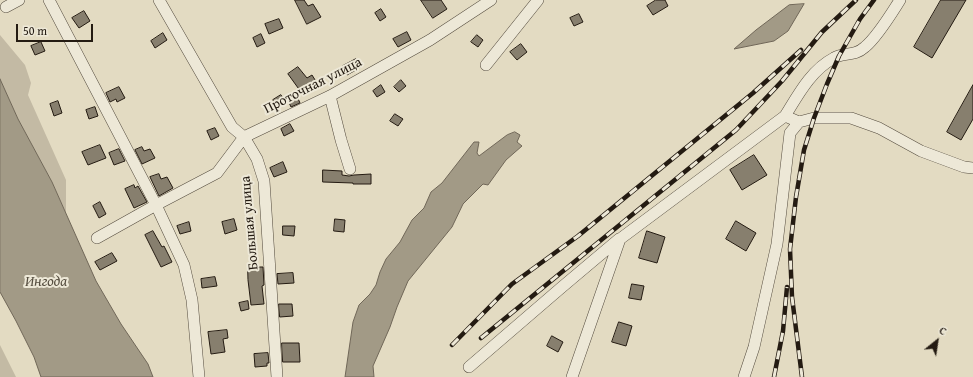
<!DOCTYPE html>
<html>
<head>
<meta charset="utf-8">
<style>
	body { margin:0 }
	#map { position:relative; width:973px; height:377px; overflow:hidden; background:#e3dbc2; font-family:"Gentium Book Plus",serif }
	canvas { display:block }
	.north { position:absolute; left:917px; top:321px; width:40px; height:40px; -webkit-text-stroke:3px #ede8d7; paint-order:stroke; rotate:30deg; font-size:11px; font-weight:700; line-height:16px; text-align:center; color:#241b12 }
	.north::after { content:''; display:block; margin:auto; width:14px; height:18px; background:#241b12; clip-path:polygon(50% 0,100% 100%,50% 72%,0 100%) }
	.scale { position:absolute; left:16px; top:24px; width:77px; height:18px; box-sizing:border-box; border:2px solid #241b12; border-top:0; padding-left:5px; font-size:12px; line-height:14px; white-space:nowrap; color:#241b12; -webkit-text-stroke:3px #ede8d7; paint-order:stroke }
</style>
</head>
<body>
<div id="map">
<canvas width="973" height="377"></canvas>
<div class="north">С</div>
<div class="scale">50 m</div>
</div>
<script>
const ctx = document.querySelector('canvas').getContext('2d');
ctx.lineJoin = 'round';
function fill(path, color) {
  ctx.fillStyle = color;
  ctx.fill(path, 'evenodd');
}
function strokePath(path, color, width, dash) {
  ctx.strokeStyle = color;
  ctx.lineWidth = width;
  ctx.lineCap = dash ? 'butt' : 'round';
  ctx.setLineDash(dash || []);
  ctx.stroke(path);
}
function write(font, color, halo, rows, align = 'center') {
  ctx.font = font + ' "Gentium Book Plus",serif';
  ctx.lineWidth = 4;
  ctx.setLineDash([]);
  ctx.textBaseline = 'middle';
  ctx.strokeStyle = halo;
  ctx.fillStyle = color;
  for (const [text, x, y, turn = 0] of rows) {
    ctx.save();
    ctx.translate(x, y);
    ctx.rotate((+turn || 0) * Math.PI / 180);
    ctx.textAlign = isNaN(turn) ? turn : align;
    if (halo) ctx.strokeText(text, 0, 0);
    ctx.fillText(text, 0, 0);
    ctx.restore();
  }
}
fill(new Path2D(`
	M 0,35 L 25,65 L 31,83 L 28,95 L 66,180 L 66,213 L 52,182 L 18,119 L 0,79 Z
	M 0,345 L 16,377 L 0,377 Z`), '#c3baa4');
const water = new Path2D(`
	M 804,4 L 788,31 L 774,41 L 734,49 L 756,30 L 789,5 Z
	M 0,79 L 18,119 L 52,182 L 96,281 L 121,324 L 148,364 L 153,377 L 41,377 L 34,357 L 16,321 L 0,292 Z
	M 515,132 L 520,135 L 517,142 L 522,146 L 506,160 L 488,185 L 483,184 L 463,204 L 452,227 L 408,281 L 397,307 L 390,327 L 373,366 L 374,377 L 345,377 L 353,322 L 359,305 L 370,294 L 376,285 L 380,272 L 386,259 L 400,242 L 412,220 L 424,208 L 431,192 L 442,183 L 474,142 L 479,142 L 477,153 L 479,156 L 507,135 Z`);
fill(water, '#a29a86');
strokePath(water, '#706758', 1);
const building = new Path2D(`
	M 295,0 L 304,0 L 308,6 L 313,4 L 321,17 L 307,24 Z
	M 421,0 L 441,0 L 447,9 L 433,18 Z
	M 656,0 L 665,0 L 668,6 L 653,15 L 647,6 Z
	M 941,0 L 966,0 L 932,58 L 914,47 Z
	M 381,9 L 386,17 L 380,21 L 375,13 Z
	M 84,11 L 90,21 L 79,28 L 72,18 Z
	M 579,14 L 583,22 L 574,26 L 570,18 Z
	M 279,19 L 283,28 L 269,34 L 265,24 Z
	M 407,32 L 411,40 L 398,47 L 393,39 Z
	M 163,33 L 167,40 L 155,48 L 151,41 Z
	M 261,34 L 265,43 L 257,47 L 253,38 Z
	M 477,35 L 483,40 L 478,47 L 471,42 Z
	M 41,42 L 45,51 L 35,55 L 31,46 Z
	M 521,44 L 527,52 L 517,60 L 510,52 Z
	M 356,59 L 361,67 L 347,75 L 343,66 Z
	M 298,67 L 307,78 L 312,75 L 317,83 L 301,92 L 288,74 Z
	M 401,80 L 406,86 L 399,92 L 394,87 Z
	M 381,85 L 385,92 L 377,97 L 373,91 Z
	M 973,85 L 973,119 L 961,140 L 947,132 Z
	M 119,87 L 125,98 L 117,102 L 116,99 L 110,102 L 106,93 Z
	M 296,94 L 300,103 L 291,107 L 287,98 Z
	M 281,95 L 286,103 L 277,108 L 273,100 Z
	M 58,101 L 62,113 L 54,116 L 50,104 Z
	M 95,107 L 98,116 L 89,119 L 86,110 Z
	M 395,114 L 403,119 L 398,126 L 390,121 Z
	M 290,124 L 294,131 L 284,136 L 281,129 Z
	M 215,128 L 219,136 L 211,140 L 207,131 Z
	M 100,145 L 106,158 L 88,165 L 82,152 Z
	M 142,147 L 144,151 L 150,149 L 155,158 L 142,164 L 135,150 Z
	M 119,149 L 125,161 L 114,165 L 109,153 Z
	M 754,155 L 767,175 L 742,190 L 730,170 Z
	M 283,162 L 287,172 L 274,177 L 270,168 Z
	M 323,170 L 342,171 L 342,175 L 349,176 L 354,175 L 371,174 L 371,184 L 353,184 L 353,183 L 323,182 Z
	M 159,174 L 161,179 L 167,177 L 173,188 L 159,196 L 150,177 Z
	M 134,185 L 135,188 L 138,186 L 147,202 L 134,208 L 125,189 Z
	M 100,202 L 106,214 L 99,218 L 93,206 Z
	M 234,219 L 237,230 L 225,234 L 222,222 Z
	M 335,219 L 345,220 L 344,232 L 334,231 Z
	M 736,221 L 756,233 L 746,251 L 726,239 Z
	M 189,222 L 191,231 L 180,234 L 177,226 Z
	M 283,226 L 295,226 L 294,236 L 283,235 Z
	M 153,231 L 162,247 L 164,246 L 172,262 L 161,267 L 145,235 Z
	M 647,231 L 665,237 L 657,263 L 639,258 Z
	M 112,253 L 117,261 L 100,270 L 95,262 Z
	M 248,267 L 263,267 L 264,285 L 262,286 L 264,304 L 251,305 L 248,280 Z
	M 293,273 L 294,283 L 278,284 L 277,274 Z
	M 215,277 L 217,286 L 202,288 L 201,279 Z
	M 632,284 L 644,286 L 641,300 L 629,298 Z
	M 248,301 L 249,309 L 241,311 L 239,303 Z
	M 279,304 L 292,304 L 293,316 L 280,317 Z
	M 619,322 L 632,326 L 626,346 L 612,342 Z
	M 227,330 L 228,338 L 223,339 L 225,352 L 211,354 L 208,332 Z
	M 552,336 L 563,342 L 558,352 L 547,346 Z
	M 282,343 L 299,343 L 300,362 L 283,362 Z
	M 268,353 L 269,363 L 267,363 L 267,366 L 255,367 L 254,354 Z`);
fill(building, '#877f6e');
strokePath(building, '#241b12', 1);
const minor = new Path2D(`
	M 49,0 L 156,205 L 184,265 L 192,300 L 199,377
	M 159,0 L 232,127 L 244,137 L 257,159 L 264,181 L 277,377
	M 6,7 L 19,0
	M 486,65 L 538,0
	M 330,96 L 341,140 L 350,169
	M 785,116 C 798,95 811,70 834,58 C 844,52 854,57 865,47 C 878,36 891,14 900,0
	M 97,238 L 156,205 L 217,173 L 244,137 L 330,96 L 430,40 L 491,0
	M 469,367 L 562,287 L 619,239
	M 572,377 L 620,239 L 785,116 L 799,122
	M 744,377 L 754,347 L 777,244 L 790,133 L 799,122 L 814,118 L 851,118 L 879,128 L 921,151 L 964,167 L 973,168`);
strokePath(minor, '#544b3e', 12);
strokePath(minor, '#ede8d7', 11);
const rail = new Path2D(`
	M 481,338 L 736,130 L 782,81 L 822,32 L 856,0
	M 452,345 L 512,284 L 578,236 L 753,93 L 801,50
	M 774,377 L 783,331 L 787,287
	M 802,377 L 792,297 L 790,249 L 796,197 L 804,150 L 814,118 L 827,84 L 839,56 L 860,19 L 874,0`);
strokePath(rail, '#241b12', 4.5);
strokePath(rail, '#ede8d7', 3, [9]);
write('14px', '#241b12', '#ede8d7', [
	["Проточная улица",313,86,-27],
	["Большая улица",250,223,-95]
]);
write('italic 15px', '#564e40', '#ede8d7', [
	["Ингода",46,282]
]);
</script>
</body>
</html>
